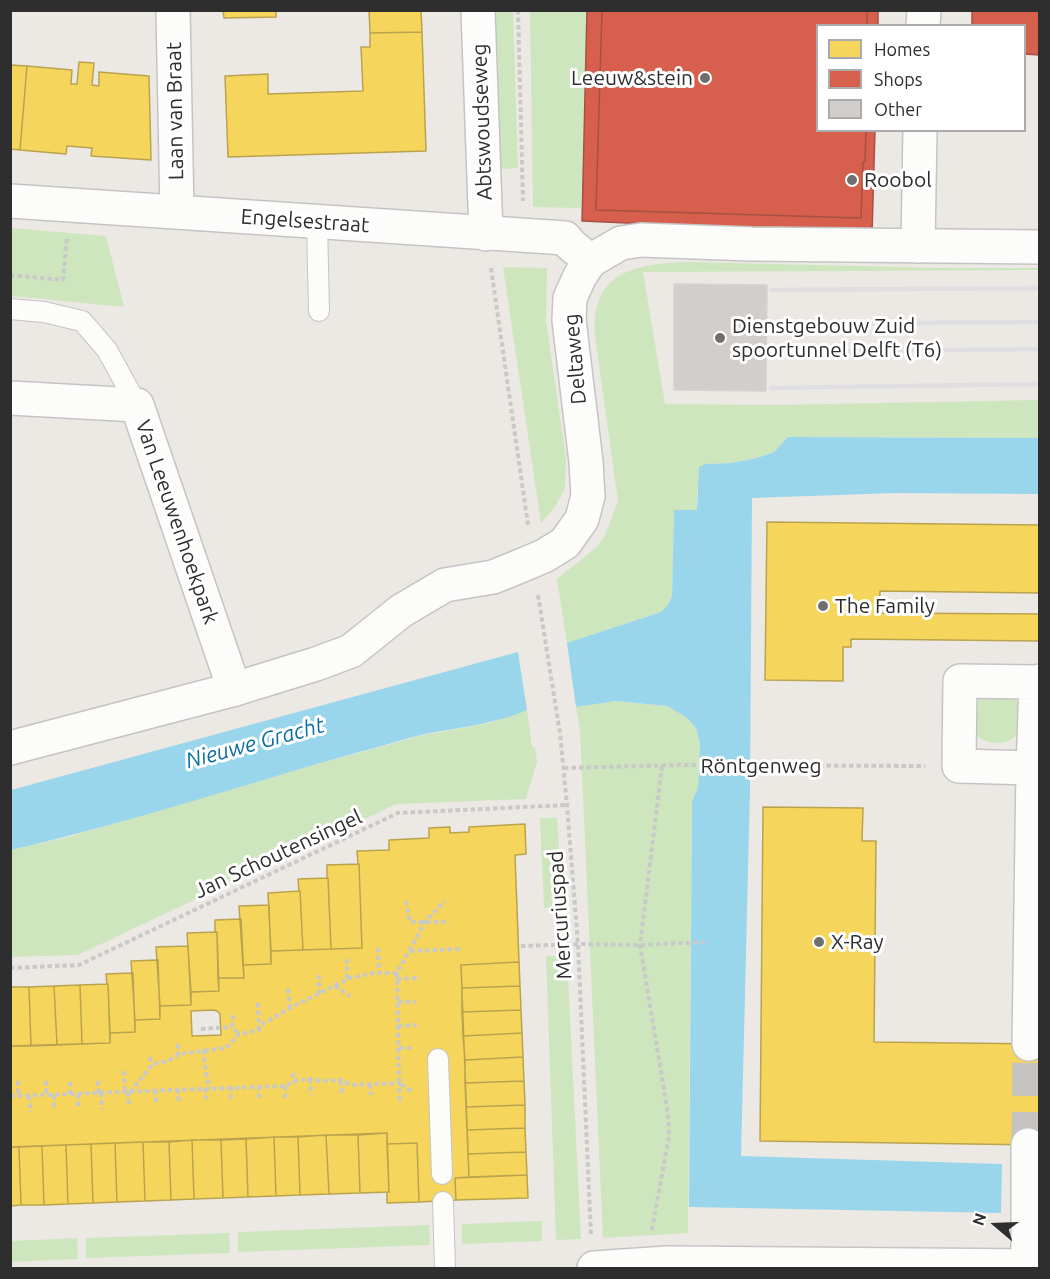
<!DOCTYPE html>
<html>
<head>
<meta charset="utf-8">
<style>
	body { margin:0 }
	#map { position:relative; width:1050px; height:1279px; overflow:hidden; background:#ece8e4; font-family:Ubuntu,sans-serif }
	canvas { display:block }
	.frame { position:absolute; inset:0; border:12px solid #2e2e2e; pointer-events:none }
	.legend { position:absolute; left:816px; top:24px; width:210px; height:108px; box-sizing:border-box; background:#fff; border:2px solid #ababab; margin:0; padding:8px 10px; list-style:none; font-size:18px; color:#2e2e2e }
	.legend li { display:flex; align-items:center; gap:12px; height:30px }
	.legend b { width:30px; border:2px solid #ababab }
	.north { position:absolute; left:966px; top:1195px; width:60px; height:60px; -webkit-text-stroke:4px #fff; paint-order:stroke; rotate:289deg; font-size:16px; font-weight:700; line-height:24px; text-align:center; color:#2e2e2e }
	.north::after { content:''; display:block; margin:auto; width:21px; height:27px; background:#2e2e2e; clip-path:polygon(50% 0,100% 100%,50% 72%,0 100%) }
</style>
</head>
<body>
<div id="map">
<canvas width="1050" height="1279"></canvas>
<div class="frame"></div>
<ul class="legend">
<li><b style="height:16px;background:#f6d55c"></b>Homes</li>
<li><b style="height:16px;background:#d6604d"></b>Shops</li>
<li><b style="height:16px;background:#d1cecb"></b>Other</li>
</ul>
<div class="north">N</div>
</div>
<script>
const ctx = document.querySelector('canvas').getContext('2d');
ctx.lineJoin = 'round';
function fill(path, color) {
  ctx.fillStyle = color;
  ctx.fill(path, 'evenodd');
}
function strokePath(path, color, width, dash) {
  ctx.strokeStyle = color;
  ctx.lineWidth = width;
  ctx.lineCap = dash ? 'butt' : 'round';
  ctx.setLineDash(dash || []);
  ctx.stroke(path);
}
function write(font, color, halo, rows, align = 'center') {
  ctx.font = font + ' Ubuntu,sans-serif';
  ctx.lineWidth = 6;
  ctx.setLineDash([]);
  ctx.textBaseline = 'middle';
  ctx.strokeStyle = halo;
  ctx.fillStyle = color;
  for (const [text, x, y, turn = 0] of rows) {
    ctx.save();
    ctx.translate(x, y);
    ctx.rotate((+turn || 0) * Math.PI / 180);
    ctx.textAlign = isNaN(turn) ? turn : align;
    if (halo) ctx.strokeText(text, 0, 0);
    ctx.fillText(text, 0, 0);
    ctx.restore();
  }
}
fill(new Path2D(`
	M 496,11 L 513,11 L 518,168 L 501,169 Z
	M 530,11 L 587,11 L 581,208 L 533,207 Z
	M 11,228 L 106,236 L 124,307 L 11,296 Z
	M 688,262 L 939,268 L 1039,268 L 1039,270 L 643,272 L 665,404 L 774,405 L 1039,400 L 1039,438 L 788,437 L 774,452 L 757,458 L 731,463 L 705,464 L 697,491 L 697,511 L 674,511 L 672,596 L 668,605 L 661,612 L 567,643 L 557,579 L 597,547 L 606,533 L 618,501 L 595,336 C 591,271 635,264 688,262 Z
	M 503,267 L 547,268 L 546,321 L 566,458 L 565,488 L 555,507 L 541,523 Z
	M 1008,694 C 1019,701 1021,704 1020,717 C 1019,721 1020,727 1018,731 C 1012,749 976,746 974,727 C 973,724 974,721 975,717 C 975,707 975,704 982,696 Z
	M 616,701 L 668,706 L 686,717 L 696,728 L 700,744 L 699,773 L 698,788 L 692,801 L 688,1233 L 603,1238 L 580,731 L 576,707 Z
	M 527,710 L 532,747 L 535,747 L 537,762 L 526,799 L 396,804 L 78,955 L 11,957 L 10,850 L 68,837 L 293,771 L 423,735 L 490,723 Z
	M 540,818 L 557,818 L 563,907 L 544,908 Z
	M 546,956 L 567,956 L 581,1239 L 556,1240 Z
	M 542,1221 L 542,1241 L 462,1244 L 462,1224 Z
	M 429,1225 L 430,1245 L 238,1252 L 238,1232 Z
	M 229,1233 L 230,1253 L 86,1258 L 86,1238 Z
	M 77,1238 L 78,1259 L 11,1262 L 11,1241 Z`), '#cee6be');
fill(new Path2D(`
	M 788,437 L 1039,438 L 1039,494 L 894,493 L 752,498 L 750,790 L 741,1156 L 1002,1164 L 1001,1213 L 689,1207 L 692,801 L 698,788 L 700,744 L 696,728 L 686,717 L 667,706 L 616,701 L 576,707 L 567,643 L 661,612 L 668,605 L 672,596 L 674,510 L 697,510 L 699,467 L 705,464 L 731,463 L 757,458 L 774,452 Z
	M 518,652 L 527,710 C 492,725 460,727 425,734 C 404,739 383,746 363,751 C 245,784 129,823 11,850 L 11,790 Z`), '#99d6ec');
const homes = new Path2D(`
	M 223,10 L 276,10 L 276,17 L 224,18 Z
	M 369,10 L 421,10 L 422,32 L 370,33 Z
	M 422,32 L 426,151 L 228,157 L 225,76 L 268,74 L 268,94 L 363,91 L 361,47 L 370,47 L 370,33 Z
	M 79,62 L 94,63 L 92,85 L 99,86 L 99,72 L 149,76 L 151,160 L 91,156 L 92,148 L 67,146 L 66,154 L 20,150 L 27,66 L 72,70 L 71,84 L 77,84 Z
	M 10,65 L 27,66 L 20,150 L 10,149 Z
	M 767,522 L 1040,525 L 1040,593 L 880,591 L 879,613 L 1040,614 L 1040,641 L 851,639 L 851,647 L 843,647 L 843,681 L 765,680 Z
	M 763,807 L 863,808 L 862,841 L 876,841 L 874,1042 L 1040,1044 L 1040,1145 L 760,1141 Z
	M 525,824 L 526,854 L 515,855 L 519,962 L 461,965 L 469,1177 L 455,1178 L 456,1200 L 419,1202 L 417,1143 L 387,1144 L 387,1133 L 10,1147 L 10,1046 L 110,1043 L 110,1033 L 135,1032 L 135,1020 L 160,1019 L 160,1006 L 191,1005 L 191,992 L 219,991 L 218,978 L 244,978 L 243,965 L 271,964 L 271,951 L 362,948 L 359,864 L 358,864 L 357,851 L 389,850 L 389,840 L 429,838 L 429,828 L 450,827 L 450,833 L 469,832 L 469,827 ZM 214,1010 L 217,1011 L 220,1014 L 221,1035 L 192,1036 L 191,1011 Z
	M 359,864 L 362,948 L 331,949 L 328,878 L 327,877 L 327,865 Z
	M 328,878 L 331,949 L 303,950 L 300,891 L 299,891 L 298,879 Z
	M 300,891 L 303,950 L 271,951 L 268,893 Z
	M 269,905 L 271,964 L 243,965 L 239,906 Z
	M 241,919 L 244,978 L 218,978 L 217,932 L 215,932 L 215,920 Z
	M 217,932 L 219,991 L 191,992 L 187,933 Z
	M 188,946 L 191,1005 L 160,1006 L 156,947 Z
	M 158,960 L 160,1019 L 135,1020 L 131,961 Z
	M 519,962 L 520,986 L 462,988 L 461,965 Z
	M 133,973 L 135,1032 L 110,1033 L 108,984 L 107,984 L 106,974 Z
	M 108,984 L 110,1043 L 82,1044 L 80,985 Z
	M 80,985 L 82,1044 L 57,1045 L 54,986 Z
	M 54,986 L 57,1045 L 31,1046 L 29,987 Z
	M 520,986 L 521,1010 L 462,1012 L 462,988 Z
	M 10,987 L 29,987 L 31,1046 L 10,1046 Z
	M 521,1010 L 522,1033 L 463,1036 L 462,1012 Z
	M 522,1033 L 523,1057 L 465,1060 L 463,1036 Z
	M 523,1057 L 524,1081 L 465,1083 L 465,1060 Z
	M 524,1081 L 525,1105 L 466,1107 L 465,1083 Z
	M 525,1105 L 525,1128 L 467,1130 L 466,1107 Z
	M 525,1128 L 526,1152 L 468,1154 L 467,1130 Z
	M 387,1133 L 389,1192 L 360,1193 L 358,1135 Z
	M 326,1135 L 358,1135 L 360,1193 L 329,1194 Z
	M 326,1135 L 329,1194 L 300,1195 L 298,1137 Z
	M 274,1137 L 298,1137 L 300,1195 L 276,1196 Z
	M 274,1137 L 276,1196 L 248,1197 L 246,1139 Z
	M 246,1139 L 248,1197 L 223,1198 L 221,1140 Z
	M 192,1140 L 221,1140 L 223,1198 L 194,1199 Z
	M 192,1140 L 194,1199 L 171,1200 L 169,1142 Z
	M 143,1142 L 145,1201 L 117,1202 L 115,1143 Z
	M 143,1142 L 169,1142 L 171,1200 L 145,1201 Z
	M 115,1143 L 117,1202 L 93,1203 L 91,1144 Z
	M 417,1143 L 419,1202 L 387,1203 L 387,1192 L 389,1192 L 387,1144 Z
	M 91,1144 L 93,1203 L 68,1204 L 66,1145 Z
	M 66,1145 L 68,1204 L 44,1205 L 42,1146 Z
	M 42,1146 L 44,1205 L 21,1205 L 19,1147 Z
	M 10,1147 L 19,1147 L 21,1205 L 10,1206 Z
	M 526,1152 L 527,1175 L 469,1177 L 468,1154 Z
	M 527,1175 L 528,1198 L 456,1200 L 455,1178 Z`);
fill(homes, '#f6d55c');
strokePath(homes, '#baa34e', 1.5);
const shops = new Path2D(`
	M 587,10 L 602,10 L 596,210 L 861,218 L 863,162 L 865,162 L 866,130 L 875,130 L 872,234 L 582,221 Z
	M 602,10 L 867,10 L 867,26 L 818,26 L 818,130 L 866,130 L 865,162 L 863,162 L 861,218 L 596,210 Z
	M 867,10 L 878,10 L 878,26 L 867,26 Z
	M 972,10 L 1040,10 L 1040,55 L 1024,54 L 1024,26 L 972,26 Z`);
fill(shops, '#d6604d');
strokePath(shops, '#a45144', 1.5);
const building = new Path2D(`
	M 674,284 L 767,285 L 766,391 L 674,390 Z`);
fill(building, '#d1cecb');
strokePath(building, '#d7d4d0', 1.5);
strokePath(new Path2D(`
	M 1028,1145 L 1029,1044`), '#c6c3c0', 33, [33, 16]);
const service = new Path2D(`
	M 317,222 L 319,311
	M 10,309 L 44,312 L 82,321 L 107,350 L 137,405
	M 438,1059 L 442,1174
	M 443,1202 L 445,1268`);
const minor = new Path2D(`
	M 173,10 L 177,212
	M 478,10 L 486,234
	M 923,26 L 924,10
	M 10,201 L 565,238 L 570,244 L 590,261
	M 918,246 L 920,130
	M 10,398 L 137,405 L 229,674 L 235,689
	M 1036,682 L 960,681 L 959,766 L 1033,768 L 1036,682 L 1040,681
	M 1029,1044 L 1033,768
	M 1028,1145 L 1028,1266
	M 594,1268 L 667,1263 L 1040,1266`);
const tertiary = new Path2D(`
	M 10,748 L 235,689 L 316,664 L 351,651 L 401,611 L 445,585 L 493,577 L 513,569 L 544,556 L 565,543 L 582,519 L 588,496 L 586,462 L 569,320 L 570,298 L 580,276 L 590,261 L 621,243 L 641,240 L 752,244 L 1040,247`);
strokePath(service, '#c5c4c5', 22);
strokePath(minor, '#c5c4c5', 36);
strokePath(tertiary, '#c5c4c5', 36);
strokePath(new Path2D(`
	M 518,10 L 523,201
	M 491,268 L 528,525
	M 10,275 L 63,280 L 67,238
	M 538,595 L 560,733 L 567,805 L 578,944 L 591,1236
	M 564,768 L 680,765 L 925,766
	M 406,901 L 410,922 L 449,922
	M 521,946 L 578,944 L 640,945 L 705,942
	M 378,948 L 379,973
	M 410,951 L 460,949
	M 347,959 L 347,979
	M 10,968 L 79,965 L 398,813 L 567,805
	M 319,975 L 319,993
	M 397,979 L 420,978
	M 335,986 L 350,996
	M 288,989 L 290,1008
	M 398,1002 L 416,1002
	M 258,1003 L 259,1030
	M 233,1015 L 232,1027 L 239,1034
	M 398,1026 L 417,1025
	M 201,1029 L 232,1027
	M 178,1044 L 178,1054
	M 399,1048 L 413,1048
	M 204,1050 L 205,1067 L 209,1088
	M 150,1057 L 151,1065
	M 124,1071 L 125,1092
	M 293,1073 L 294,1082
	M 310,1079 L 311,1095
	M 18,1081 L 18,1096
	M 46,1081 L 46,1095
	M 98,1081 L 99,1093
	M 341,1081 L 342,1095
	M 370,1084 L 371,1095
	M 259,1086 L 259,1100
	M 285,1086 L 285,1099
	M 231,1087 L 231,1100
	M 205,1088 L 206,1099
	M 178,1089 L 179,1102
	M 155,1090 L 156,1104
	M 411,1091 L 399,1083 L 397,973 L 425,922 L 445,901
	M 128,1092 L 129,1106
	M 130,1092 L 153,1064 L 168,1061 L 179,1054 L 226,1048 L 239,1034 L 259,1030 L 263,1024 L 290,1008 L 350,978 L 374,973 L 397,973
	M 101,1093 L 102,1109
	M 70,1094 L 70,1079
	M 78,1094 L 78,1109
	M 54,1095 L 54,1110
	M 10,1096 L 285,1086 L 298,1080 L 310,1079 L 320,1081 L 341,1080 L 351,1085 L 399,1083 L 400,1104
	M 29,1096 L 30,1112
	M 652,1230 L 669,1136 L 668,1114 L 640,945 L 662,766`), '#c9c9c8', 4, [4.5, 3]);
strokePath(service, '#fcfcfb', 20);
strokePath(minor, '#fcfcfb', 33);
strokePath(tertiary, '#fcfcfb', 33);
strokePath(new Path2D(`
	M 771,290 L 1040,288
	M 771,324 L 1040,322
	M 771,352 L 1040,349
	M 771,388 L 1040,384`), '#dfdfe1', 4.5);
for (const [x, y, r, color] of [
	[705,78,6,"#706f6e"],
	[852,180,6,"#706f6e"],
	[720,338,6,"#706f6e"],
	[823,606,6,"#706f6e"],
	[819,942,6,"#706f6e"]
]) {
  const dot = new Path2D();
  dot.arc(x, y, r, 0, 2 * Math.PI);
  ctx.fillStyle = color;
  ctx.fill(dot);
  strokePath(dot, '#fff', 2);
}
write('21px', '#2e2e2e', '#fff', [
	["Leeuw&stein",693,78,"right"],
	["Roobol",864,180],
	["Dienstgebouw Zuid",732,326],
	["spoortunnel Delft (T6)",732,350],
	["The Family",835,606],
	["X-Ray",831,942]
], 'left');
write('21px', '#2e2e2e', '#fff', [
	["Laan van Braat",175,111,-91],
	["Abtswoudseweg",482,122,-92],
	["Engelsestraat",305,221,4],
	["Deltaweg",575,359,-95],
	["Van Leeuwenhoekpark",177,522,71],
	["Röntgenweg",761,766],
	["Jan Schoutensingel",278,854,-25],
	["Mercuriuspad",560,915,-94]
]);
write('italic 22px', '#0d6fa3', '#fff', [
	["Nieuwe Gracht",255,743,-15]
]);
</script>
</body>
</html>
